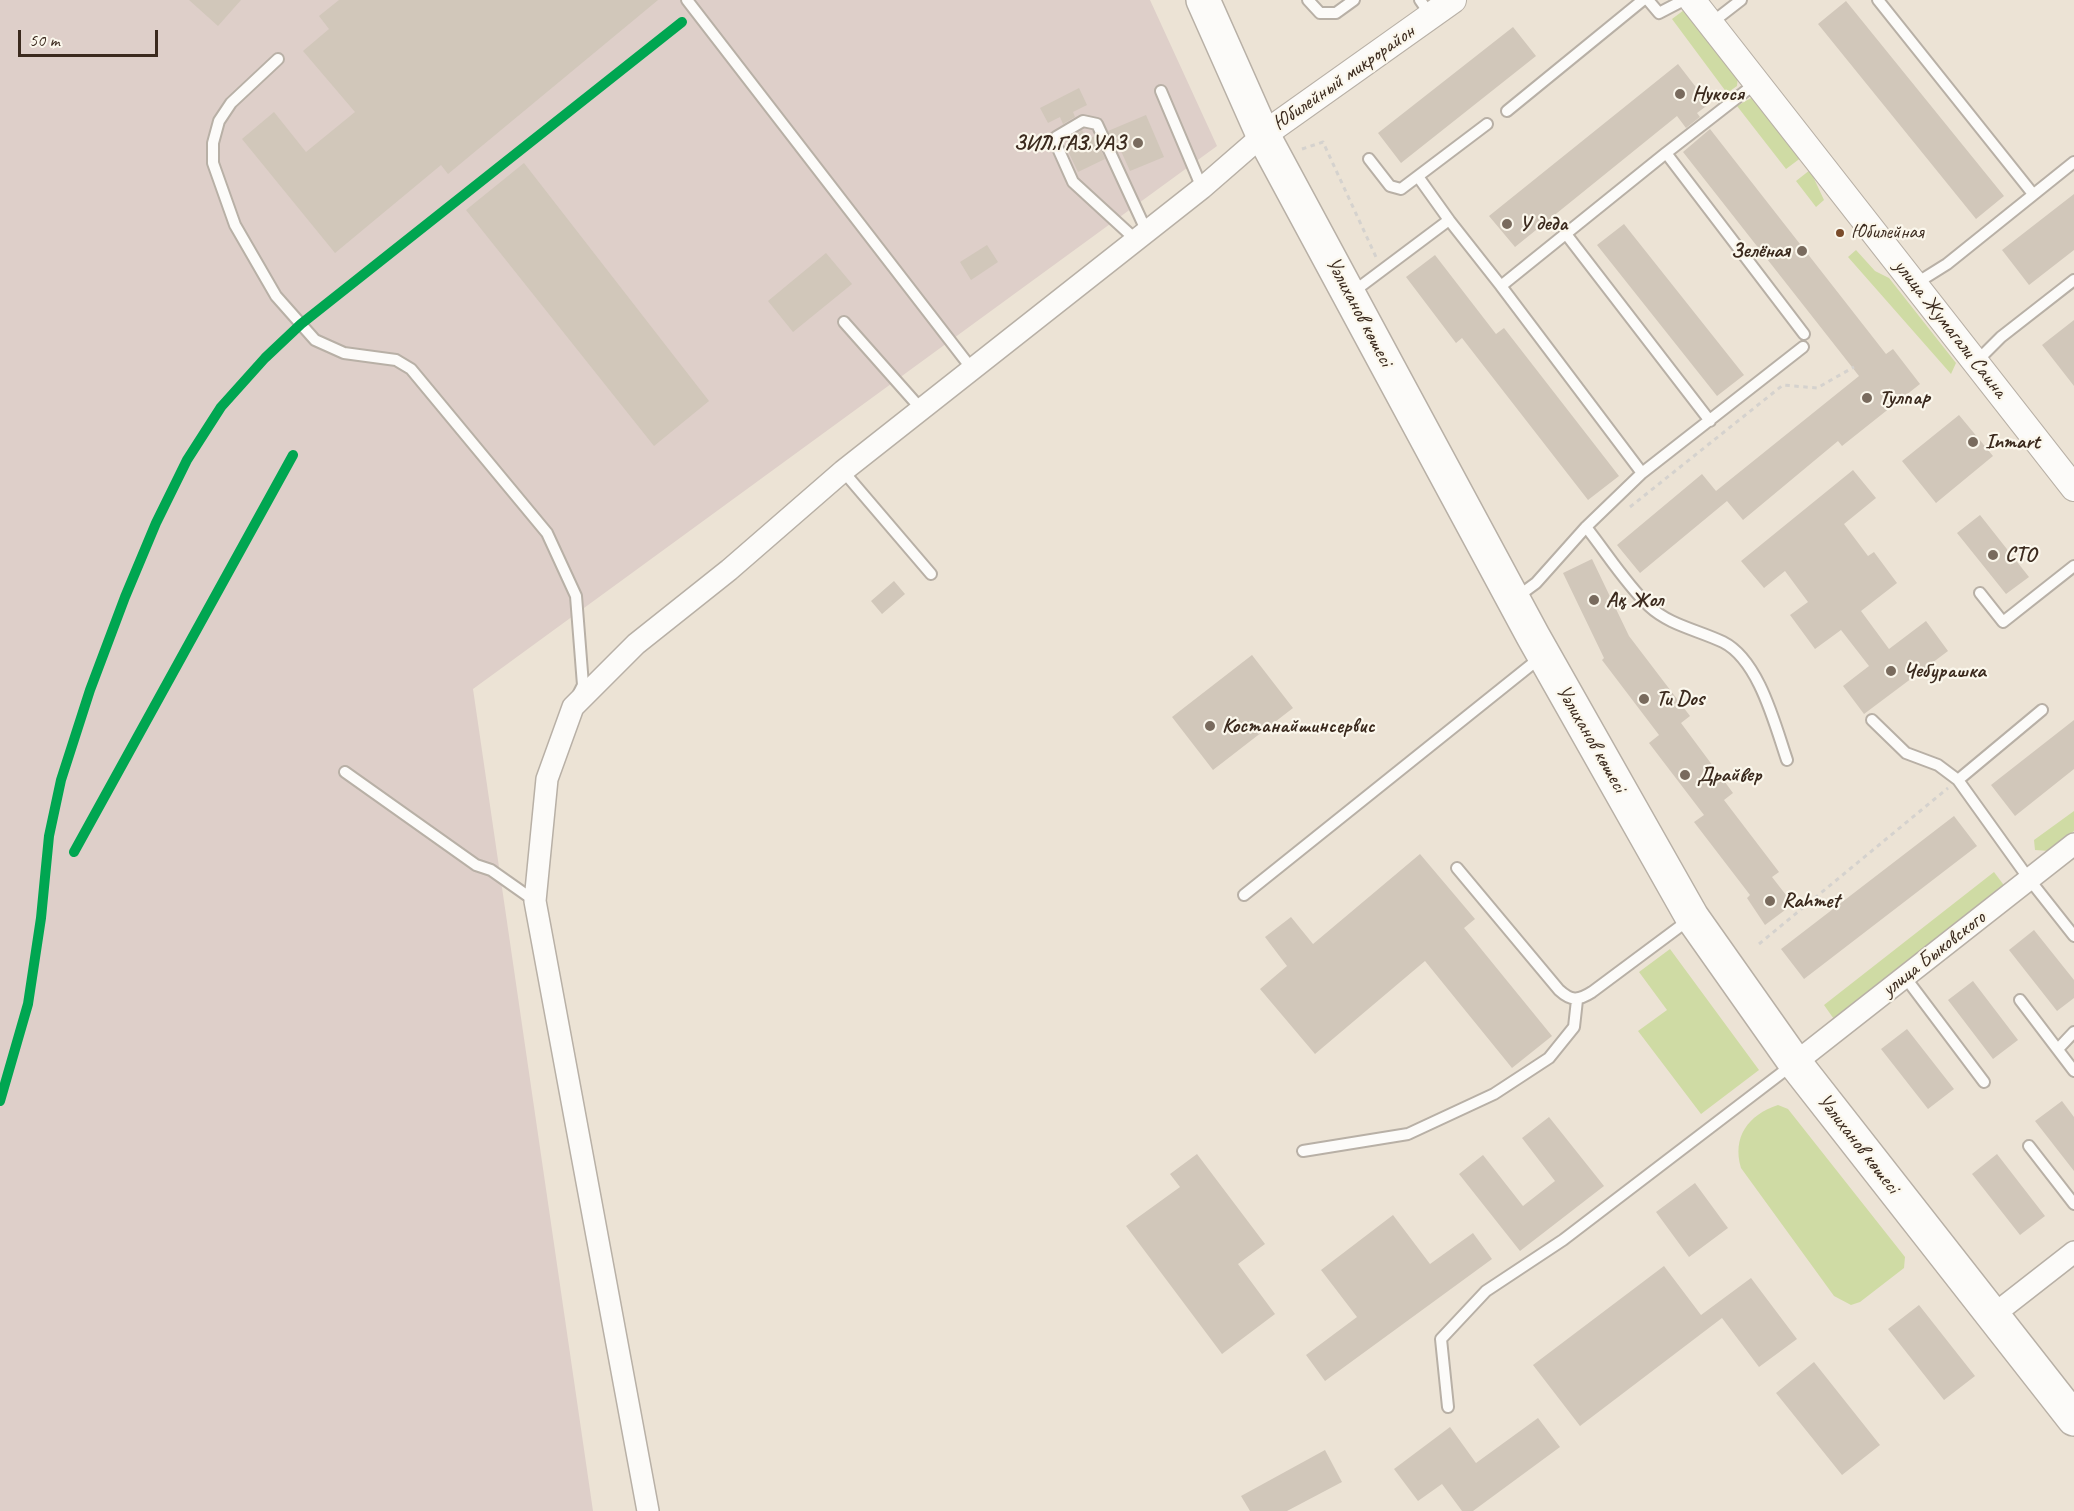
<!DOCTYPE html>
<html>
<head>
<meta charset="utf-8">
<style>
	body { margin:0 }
	#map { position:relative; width:2074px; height:1511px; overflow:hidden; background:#ece3d5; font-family:Caveat,sans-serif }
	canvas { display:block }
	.scale { position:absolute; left:18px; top:30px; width:140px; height:27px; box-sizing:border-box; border:3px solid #3b2a1e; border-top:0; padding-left:8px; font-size:18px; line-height:21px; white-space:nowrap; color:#3b2a1e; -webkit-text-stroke:4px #fbf7ec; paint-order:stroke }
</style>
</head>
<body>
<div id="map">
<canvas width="2074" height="1511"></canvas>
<div class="scale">50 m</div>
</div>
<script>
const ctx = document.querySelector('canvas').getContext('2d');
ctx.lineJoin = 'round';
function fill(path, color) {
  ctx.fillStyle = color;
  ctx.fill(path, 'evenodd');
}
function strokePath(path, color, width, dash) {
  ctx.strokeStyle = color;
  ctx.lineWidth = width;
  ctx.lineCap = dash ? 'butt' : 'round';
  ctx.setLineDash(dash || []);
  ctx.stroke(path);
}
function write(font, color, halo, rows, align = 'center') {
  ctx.font = font + ' Caveat,sans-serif';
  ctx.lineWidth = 4.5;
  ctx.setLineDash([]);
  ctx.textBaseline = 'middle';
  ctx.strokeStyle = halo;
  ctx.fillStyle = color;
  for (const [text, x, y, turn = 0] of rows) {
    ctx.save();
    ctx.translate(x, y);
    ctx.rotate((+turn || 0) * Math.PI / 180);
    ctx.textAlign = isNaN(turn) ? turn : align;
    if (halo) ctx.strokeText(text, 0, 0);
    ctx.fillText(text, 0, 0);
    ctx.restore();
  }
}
fill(new Path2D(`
	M 0,0 L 1150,0 L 1217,146 L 473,689 L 593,1511 L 0,1511 Z`), '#decfc9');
fill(new Path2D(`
	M 1684,10 L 1738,76 L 1737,86 L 1727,93 L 1672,19 Z
	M 1751,98 L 1756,99 L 1802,157 L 1786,169 L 1737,106 Z
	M 1810,170 L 1824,200 L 1816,207 L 1796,181 Z
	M 1856,250 L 1875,271 L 1889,278 L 1956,363 L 1951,374 L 1848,257 Z
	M 2074,811 L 2074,831 L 2049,851 L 2035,850 L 2034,840 Z
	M 1994,872 L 2006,888 L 1836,1022 L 1824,1005 Z
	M 1670,949 L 1759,1070 L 1701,1114 L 1638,1031 L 1667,1010 L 1639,972 Z
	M 1778,1105 L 1788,1109 L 1905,1257 L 1904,1268 L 1860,1302 L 1851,1305 L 1834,1296 L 1741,1168 C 1732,1137 1748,1115 1778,1105 Z`), '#cfdba4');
fill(new Path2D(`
	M 189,0 L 241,0 L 218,26 Z
	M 339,0 L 658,0 L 448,174 L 441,165 L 335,253 L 242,139 L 274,112 L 306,152 L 355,112 L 303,51 L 329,29 L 319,16 Z
	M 1846,1 L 2004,196 L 1976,219 L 1818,24 Z
	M 1513,27 L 1536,56 L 1401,163 L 1378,133 Z
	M 1678,64 L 1709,104 L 1697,113 L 1700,117 L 1686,128 L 1677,116 L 1515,247 L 1489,216 Z
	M 1079,88 L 1087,105 L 1073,112 L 1075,117 L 1063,124 L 1060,117 L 1048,123 L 1040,108 Z
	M 1146,115 L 1164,157 L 1130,171 L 1121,151 L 1118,152 L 1108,131 Z
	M 1710,129 L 1886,354 L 1893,349 L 1920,384 L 1842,446 L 1838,441 L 1743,520 L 1727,501 L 1640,573 L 1617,545 L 1702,474 L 1716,491 L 1859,376 L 1683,152 Z
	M 1082,130 L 1087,140 L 1095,136 L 1105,159 L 1078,172 L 1067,149 L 1074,145 L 1070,138 Z
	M 524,163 L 709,401 L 654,446 L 466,210 Z
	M 2074,194 L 2074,250 L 2029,285 L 2002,250 Z
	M 1624,224 L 1744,375 L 1717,396 L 1597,245 Z
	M 987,245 L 998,262 L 971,280 L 960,262 Z
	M 826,253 L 852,284 L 793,332 L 768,301 Z
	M 1435,255 L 1496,334 L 1504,328 L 1619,476 L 1588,500 L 1462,338 L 1456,343 L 1406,277 Z
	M 2074,320 L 2074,386 L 2042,345 Z
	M 1959,415 L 1993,456 L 1936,503 L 1902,461 Z
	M 1853,470 L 1876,498 L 1844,524 L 1868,556 L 1874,552 L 1897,583 L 1861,611 L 1889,649 L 1926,621 L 1948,651 L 1864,714 L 1843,686 L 1869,666 L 1841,630 L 1815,649 L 1790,615 L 1808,602 L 1785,571 L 1764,588 L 1741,561 Z
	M 1980,515 L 2029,577 L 2006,594 L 1957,533 Z
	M 1592,559 L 1629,636 L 1690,716 L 1681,723 L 1733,793 L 1724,800 L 1779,872 L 1772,877 L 1793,904 L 1765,925 L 1747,898 L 1750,895 L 1694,822 L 1704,815 L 1649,743 L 1659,735 L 1602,660 L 1604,658 L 1563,573 Z
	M 894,581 L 905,594 L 882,614 L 871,601 Z
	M 1252,655 L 1293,708 L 1213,770 L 1172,717 Z
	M 2074,720 L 2074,769 L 2015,816 L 1991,785 Z
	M 1954,816 L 1977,846 L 1804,979 L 1781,949 Z
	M 1420,854 L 1475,919 L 1464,928 L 1552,1036 L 1512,1068 L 1425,961 L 1315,1054 L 1260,989 L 1287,966 L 1265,937 L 1291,917 L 1313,944 Z
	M 2034,930 L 2074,980 L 2074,998 L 2057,1011 L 2009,950 Z
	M 1973,981 L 2018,1040 L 1993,1059 L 1948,1000 Z
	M 1907,1029 L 1954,1089 L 1928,1109 L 1881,1049 Z
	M 2062,1101 L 2074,1117 L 2074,1171 L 2035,1121 Z
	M 1549,1117 L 1604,1186 L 1520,1251 L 1459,1174 L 1483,1155 L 1523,1206 L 1555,1181 L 1522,1138 Z
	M 1197,1154 L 1265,1244 L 1238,1264 L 1275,1314 L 1222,1354 L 1126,1226 L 1180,1187 L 1170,1174 Z
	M 1997,1154 L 2045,1216 L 2020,1235 L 1972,1174 Z
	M 1695,1183 L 1728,1228 L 1689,1257 L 1656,1212 Z
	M 1393,1215 L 1430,1264 L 1473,1233 L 1492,1259 L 1325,1381 L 1306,1355 L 1357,1317 L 1321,1270 Z
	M 1664,1266 L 1701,1315 L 1751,1278 L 1797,1339 L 1759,1367 L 1722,1318 L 1580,1426 L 1533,1365 Z
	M 1919,1305 L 1975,1376 L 1944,1400 L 1888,1329 Z
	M 1814,1362 L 1880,1445 L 1842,1475 L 1776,1393 Z
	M 1538,1418 L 1560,1447 L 1473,1511 L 1462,1511 L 1442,1484 L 1418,1501 L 1394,1469 L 1450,1427 L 1476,1463 Z
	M 1325,1450 L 1342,1482 L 1287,1511 L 1250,1511 L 1241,1496 Z`), '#d1c7ba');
const service = new Path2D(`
	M 687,0 L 972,369
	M 1308,0 L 1320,13 L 1336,13 L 1354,0
	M 1420,0 L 1431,16
	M 1648,0 L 1659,13 L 1684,0
	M 1878,0 L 2033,194
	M 1710,24 L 1741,0
	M 278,59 L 231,103 L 219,121 L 213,143 L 213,163 L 235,225 L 276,296 L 315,340 L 344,353 L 396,360 L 411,369 L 547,533 L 576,596 L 583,685 L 579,693
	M 1756,83 L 1666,153 L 1804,334
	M 1161,91 L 1202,188
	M 1507,111 L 1643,0
	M 1369,159 L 1390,186 L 1401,189 L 1487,124
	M 1419,178 L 1449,220
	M 1566,234 L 1710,421
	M 1134,238 L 1073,182 L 1056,144 L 1056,137 L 1083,121 L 1097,124 L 1146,230
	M 1915,284 L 1947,264 L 2074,162
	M 1501,286 L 1642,473
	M 1353,292 L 1449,220 L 1501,286 L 1666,153
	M 844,322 L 922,410
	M 1976,362 L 2001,337 L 2074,280
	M 843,471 L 931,574
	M 1586,527 C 1606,552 1625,583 1649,606 C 1669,625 1698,630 1723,642 C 1759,660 1775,725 1787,760
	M 1980,593 L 2003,622 L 2074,566
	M 1517,597 L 1536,583 L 1586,527 L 1642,473 L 1803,347
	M 1872,720 L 1906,753 L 1938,765 L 1958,780 L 2029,879 L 2074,936
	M 345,772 L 476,865 L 491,870 L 535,901
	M 1958,780 L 2042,710
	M 1457,868 L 1559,990 C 1571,1001 1578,1001 1592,992 L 1690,919
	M 1244,895 L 1541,657
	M 1905,977 L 1984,1082
	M 2020,1000 L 2074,1071
	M 2058,1049 L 2074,1032
	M 2029,1146 L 2074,1204
	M 1303,1151 L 1408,1134 L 1494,1094 L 1549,1058 L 1574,1027 L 1577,1000
	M 1448,1407 L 1441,1339 L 1486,1291 L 1563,1240 L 1792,1065`);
const minor = new Path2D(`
	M 1795,1063 L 2074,844
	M 1992,1316 L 2074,1252
	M 648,1511 L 535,901 L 547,779 L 573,707 L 636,644 L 729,570 L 843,471 L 1202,188 L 1263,135`);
const tertiary = new Path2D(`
	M 1692,0 L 2074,488
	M 1263,135 L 1453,0`);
const trunk = new Path2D(`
	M 1203,0 L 1263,135 L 1533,636 L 1692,917 L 1795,1063 L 2074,1419`);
strokePath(service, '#b8b0a6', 14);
strokePath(minor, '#b8b0a6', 24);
strokePath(tertiary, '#b8b0a6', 28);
strokePath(trunk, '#b8b0a6', 36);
strokePath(new Path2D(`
	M 1302,149 L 1323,142 L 1376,257
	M 1630,507 L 1783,385 L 1817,388 L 1854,367
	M 1759,944 L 1948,788`), '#d5d2ce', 3, [4.5, 4.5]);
strokePath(service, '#fcfbf9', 10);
strokePath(minor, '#fcfbf9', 21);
strokePath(tertiary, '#fcfbf9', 26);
strokePath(trunk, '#fcfbf9', 33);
strokePath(new Path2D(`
	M 74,852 L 293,455
	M 0,1101 L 28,1004 L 41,918 L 49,836 L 61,780 L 90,690 L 125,597 L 156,523 L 187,460 L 221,407 L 265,358 L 301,324 L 682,22`), '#00a651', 10);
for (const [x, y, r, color] of [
	[1680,94,6,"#796b5e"],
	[1138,143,6,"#796b5e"],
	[1507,224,6,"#796b5e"],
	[1840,233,5,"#7a4b2a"],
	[1802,251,6,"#796b5e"],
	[1867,398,6,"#796b5e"],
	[1973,442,6,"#796b5e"],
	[1993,555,6,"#796b5e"],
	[1594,600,6,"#796b5e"],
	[1891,671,6,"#796b5e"],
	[1644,699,6,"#796b5e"],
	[1210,726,6,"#796b5e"],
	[1685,775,6,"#796b5e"],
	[1770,901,6,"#796b5e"]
]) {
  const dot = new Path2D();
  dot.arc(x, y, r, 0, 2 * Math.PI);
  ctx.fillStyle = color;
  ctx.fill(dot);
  strokePath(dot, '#fbf7ec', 2);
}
write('20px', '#3b2a1e', '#fbf7ec', [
	["Юбилейная",1851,233]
], 'left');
write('21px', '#3b2a1e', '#fbf7ec', [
	["Юбилейный микрорайон",1344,78,-35],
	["Уәлиханов көшесі",1359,312,62],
	["улица Жумагали Саина",1950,329,52],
	["Уәлиханов көшесі",1591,739,60],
	["улица Быковского",1934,954,-38],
	["Уәлиханов көшесі",1858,1144,52]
]);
write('bold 21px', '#3b2a1e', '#fbf7ec', [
	["Нукося",1692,94],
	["ЗИЛ,ГАЗ,УАЗ",1126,143,"right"],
	["У деда",1519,224],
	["Зелёная",1790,251,"right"],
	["Тулпар",1879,398],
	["Inmart",1985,442],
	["СТО",2005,555],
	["Ақ Жол",1606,600],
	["Чебурашка",1903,671],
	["Tu Dos",1656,699],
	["Костанайшинсервис",1222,726],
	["Драйвер",1697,775],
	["Rahmet",1782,901]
], 'left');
</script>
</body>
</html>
